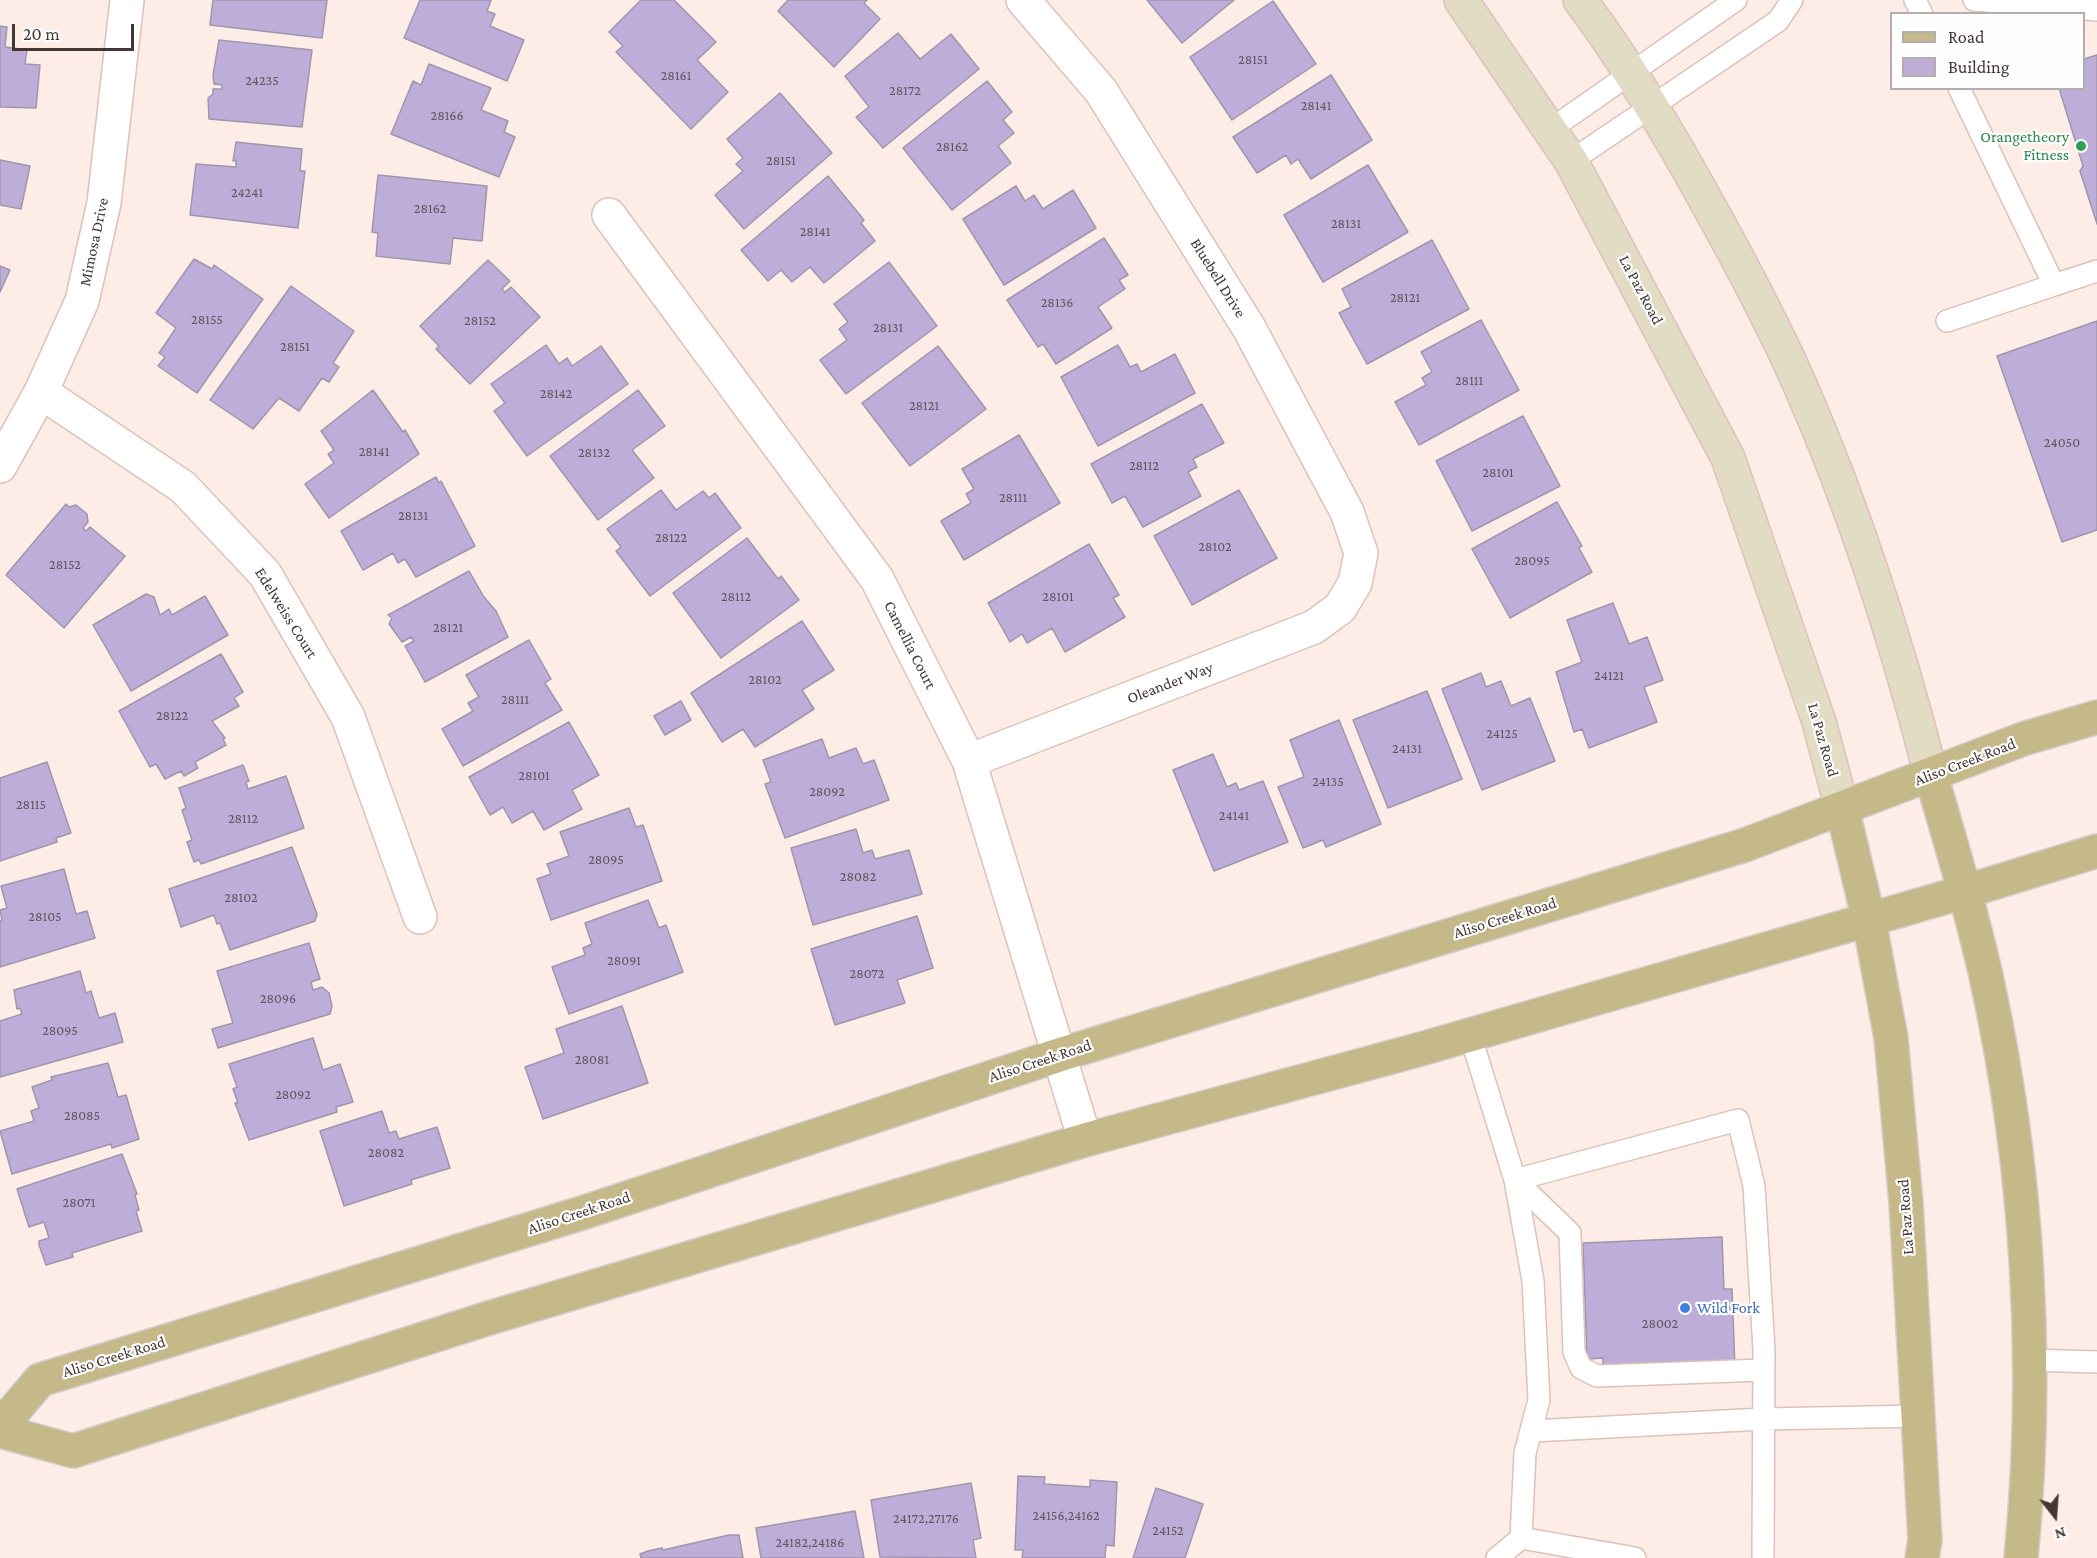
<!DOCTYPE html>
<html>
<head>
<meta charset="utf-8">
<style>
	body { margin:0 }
	#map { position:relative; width:2097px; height:1558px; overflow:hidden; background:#feede7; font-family:"Crimson Pro",serif }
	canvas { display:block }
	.legend { position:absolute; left:1890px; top:12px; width:195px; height:78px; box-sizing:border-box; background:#fefefe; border:2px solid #b3aead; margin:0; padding:8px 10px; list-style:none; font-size:18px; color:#423733 }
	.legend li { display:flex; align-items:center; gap:12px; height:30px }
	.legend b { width:30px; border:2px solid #b3aead }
	.north { position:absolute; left:2025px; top:1486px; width:60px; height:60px; -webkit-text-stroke:4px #fefefe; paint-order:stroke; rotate:163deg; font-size:16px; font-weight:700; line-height:24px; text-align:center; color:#423733 }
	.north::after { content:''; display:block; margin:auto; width:21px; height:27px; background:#423733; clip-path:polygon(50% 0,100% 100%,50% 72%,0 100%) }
	.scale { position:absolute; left:12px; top:24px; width:122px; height:27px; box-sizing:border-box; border:3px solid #423733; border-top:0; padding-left:8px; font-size:18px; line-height:21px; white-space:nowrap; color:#423733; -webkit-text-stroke:4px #fefefe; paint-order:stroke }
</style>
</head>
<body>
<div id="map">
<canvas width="2097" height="1558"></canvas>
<ul class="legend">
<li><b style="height:8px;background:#c5b889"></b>Road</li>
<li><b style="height:16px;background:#beadd8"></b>Building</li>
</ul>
<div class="north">N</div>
<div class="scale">20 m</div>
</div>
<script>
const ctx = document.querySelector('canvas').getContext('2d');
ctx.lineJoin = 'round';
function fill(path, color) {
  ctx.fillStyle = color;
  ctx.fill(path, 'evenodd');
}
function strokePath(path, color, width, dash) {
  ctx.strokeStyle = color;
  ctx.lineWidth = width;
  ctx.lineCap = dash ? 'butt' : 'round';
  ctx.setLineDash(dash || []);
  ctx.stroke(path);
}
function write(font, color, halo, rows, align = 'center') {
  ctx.font = font + ' "Crimson Pro",serif';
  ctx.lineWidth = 4.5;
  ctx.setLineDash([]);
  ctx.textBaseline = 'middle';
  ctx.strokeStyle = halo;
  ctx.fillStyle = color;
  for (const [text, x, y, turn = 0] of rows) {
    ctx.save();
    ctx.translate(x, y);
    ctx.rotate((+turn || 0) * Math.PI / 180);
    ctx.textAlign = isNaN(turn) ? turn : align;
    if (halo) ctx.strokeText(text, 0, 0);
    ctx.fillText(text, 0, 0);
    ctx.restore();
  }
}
const building = new Path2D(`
	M 213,0 L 327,0 L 322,38 L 210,25 Z
	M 420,0 L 491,0 L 487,11 L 495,14 L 490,26 L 524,40 L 507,81 L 404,38 Z
	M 641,0 L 674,0 L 716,42 L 697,60 L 728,92 L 691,129 L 616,52 L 623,46 L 609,32 Z
	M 788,0 L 867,0 L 864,3 L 880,19 L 834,67 L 778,11 Z
	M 1147,0 L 1234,0 L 1182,43 Z
	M 1273,1 L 1316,64 L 1232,120 L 1190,57 Z
	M 0,26 L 7,27 L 5,47 L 27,50 L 25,64 L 40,65 L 36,108 L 0,107 Z
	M 898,33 L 920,59 L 951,34 L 979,69 L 883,148 L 856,117 L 869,107 L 845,76 Z
	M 219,40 L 312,50 L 302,127 L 209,119 L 208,98 L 213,94 L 213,89 L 222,89 L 222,85 L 214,84 L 213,75 Z
	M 2097,55 L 2097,224 L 2080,171 L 2083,166 L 2059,88 L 2084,88 L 2084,59 Z
	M 429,64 L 491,88 L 481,110 L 508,121 L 504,132 L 515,137 L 499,177 L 391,134 L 413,81 L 421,85 Z
	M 1331,75 L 1372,140 L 1311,179 L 1298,159 L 1291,164 L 1286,155 L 1257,173 L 1233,137 Z
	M 987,81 L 1012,112 L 1003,120 L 1014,133 L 998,146 L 1011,163 L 952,210 L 903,148 Z
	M 780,93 L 832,153 L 744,229 L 715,195 L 743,171 L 736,164 L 743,158 L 727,139 Z
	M 236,142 L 302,149 L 300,171 L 305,171 L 298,228 L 190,215 L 196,164 L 236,167 L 236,160 L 233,161 Z
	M 0,160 L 30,166 L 21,209 L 0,205 Z
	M 1368,165 L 1408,232 L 1323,282 L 1284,215 Z
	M 378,175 L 487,186 L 482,241 L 453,238 L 450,264 L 376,256 L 378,233 L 372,232 Z
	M 828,176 L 864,220 L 861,223 L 875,241 L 824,283 L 810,267 L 792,282 L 781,270 L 768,281 L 741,250 Z
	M 1016,186 L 1025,201 L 1034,195 L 1043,209 L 1073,190 L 1096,228 L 1004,285 L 963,219 Z
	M 1104,238 L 1128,275 L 1119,280 L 1125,289 L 1098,307 L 1112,328 L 1056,364 L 1043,344 L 1038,347 L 1007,300 Z
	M 1432,240 L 1469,309 L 1367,364 L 1339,313 L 1351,307 L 1342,289 Z
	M 194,259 L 212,269 L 214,265 L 263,299 L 197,393 L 158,366 L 165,357 L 159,353 L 176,328 L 156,313 Z
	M 488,260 L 510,281 L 502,289 L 505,292 L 511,287 L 540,317 L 470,384 L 436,349 L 439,346 L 420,326 Z
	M 889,262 L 937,326 L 846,394 L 820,360 L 847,340 L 839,329 L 848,322 L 834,304 Z
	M 0,266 L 10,270 L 0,292 Z
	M 291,286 L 354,331 L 333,363 L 339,367 L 329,382 L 322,378 L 299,411 L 279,398 L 253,429 L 210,400 Z
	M 1481,320 L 1519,390 L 1419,445 L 1395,402 L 1426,385 L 1422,378 L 1432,372 L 1421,352 Z
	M 2097,321 L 2097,530 L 2062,542 L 1997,356 Z
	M 546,345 L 559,364 L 567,358 L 572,366 L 601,346 L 628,384 L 527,456 L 494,411 L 505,403 L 491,384 Z
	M 1118,345 L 1130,367 L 1137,364 L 1141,372 L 1175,354 L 1195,393 L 1098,446 L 1061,377 Z
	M 938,346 L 986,409 L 910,466 L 862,403 Z
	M 373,390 L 403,432 L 405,430 L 419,454 L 329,518 L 305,484 L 334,463 L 328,454 L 334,450 L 321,431 Z
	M 638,390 L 665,426 L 632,450 L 654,478 L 598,520 L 550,456 Z
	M 1202,404 L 1224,443 L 1193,459 L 1197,467 L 1188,472 L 1201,496 L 1143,527 L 1125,496 L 1112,503 L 1091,464 Z
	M 1523,416 L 1560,486 L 1472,531 L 1436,461 Z
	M 1019,435 L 1060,503 L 964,560 L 941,521 L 971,503 L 966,494 L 974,489 L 962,469 Z
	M 436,477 L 439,483 L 441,481 L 475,546 L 416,577 L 405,559 L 398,563 L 393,553 L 363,570 L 341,531 Z
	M 661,490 L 676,510 L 703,491 L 709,498 L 715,493 L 741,528 L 650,596 L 616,551 L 621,547 L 607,529 Z
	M 1239,490 L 1277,558 L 1192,605 L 1154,536 Z
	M 1557,502 L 1582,546 L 1579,548 L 1592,572 L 1510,618 L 1472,549 Z
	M 66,504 L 69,507 L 76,505 L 87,514 L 88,522 L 83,528 L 86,531 L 90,527 L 125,556 L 64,628 L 6,575 Z
	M 747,538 L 778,579 L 781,576 L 799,600 L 721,658 L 673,593 Z
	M 1089,544 L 1119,595 L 1113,598 L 1125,617 L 1065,652 L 1052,628 L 1027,643 L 1022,634 L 1010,642 L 988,603 Z
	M 469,571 L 484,597 L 496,611 L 508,637 L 425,682 L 405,646 L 414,641 L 411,637 L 402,642 L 389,624 L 392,618 L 388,615 Z
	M 146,594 L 154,597 L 160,615 L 169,609 L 172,615 L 205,596 L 228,635 L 131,691 L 93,625 Z
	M 1613,603 L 1629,644 L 1647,637 L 1663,680 L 1644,687 L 1657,722 L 1589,748 L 1582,729 L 1574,732 L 1556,672 L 1582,662 L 1567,620 Z
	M 802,621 L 834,670 L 802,690 L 814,709 L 755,747 L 743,729 L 722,742 L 691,693 Z
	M 529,640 L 551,679 L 545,683 L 562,710 L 463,766 L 442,729 L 473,711 L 468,703 L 479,697 L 466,675 Z
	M 221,654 L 243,692 L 234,698 L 239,706 L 212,721 L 225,738 L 223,739 L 226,745 L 195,762 L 198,768 L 184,776 L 181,771 L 165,779 L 156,764 L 150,767 L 119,711 Z
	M 1481,673 L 1486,687 L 1501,681 L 1511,706 L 1530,698 L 1555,761 L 1482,790 L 1442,689 Z
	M 1427,691 L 1462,779 L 1388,808 L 1353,720 Z
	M 681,701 L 691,720 L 665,735 L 654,716 Z
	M 1339,720 L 1381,824 L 1326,847 L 1323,840 L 1303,848 L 1278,787 L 1304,777 L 1290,740 Z
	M 569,722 L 599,775 L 572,790 L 582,809 L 544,830 L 533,811 L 512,823 L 503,807 L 490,815 L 469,777 Z
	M 822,739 L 829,758 L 856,748 L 863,764 L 874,760 L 889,800 L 785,838 L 765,784 L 771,782 L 763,760 Z
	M 1213,754 L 1227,787 L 1236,783 L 1239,790 L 1263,781 L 1288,842 L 1214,871 L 1173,770 Z
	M 47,762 L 71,833 L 56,838 L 57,842 L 0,861 L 0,778 Z
	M 243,765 L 249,781 L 246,782 L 248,789 L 286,776 L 304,828 L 201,864 L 199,860 L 194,862 L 187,842 L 192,840 L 182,810 L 186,808 L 179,788 Z
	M 629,808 L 636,827 L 643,825 L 662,881 L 551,920 L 537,879 L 551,874 L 547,864 L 569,856 L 560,832 Z
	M 856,829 L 863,853 L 872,850 L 875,859 L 909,850 L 922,894 L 813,925 L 791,848 Z
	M 292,847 L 317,914 L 315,921 L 230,950 L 220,923 L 217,924 L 214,915 L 181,927 L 169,889 Z
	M 64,869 L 76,914 L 87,911 L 95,938 L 0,967 L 0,921 L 2,920 L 0,910 L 7,908 L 1,886 Z
	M 648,900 L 659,928 L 666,925 L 683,972 L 569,1014 L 552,967 L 585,955 L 583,948 L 592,944 L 585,923 Z
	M 917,916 L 933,968 L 897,980 L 905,1003 L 835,1025 L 811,949 Z
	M 309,943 L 320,979 L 311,982 L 313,990 L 322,987 L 329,993 L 332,1006 L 330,1014 L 218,1048 L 212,1029 L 233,1023 L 217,971 Z
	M 80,971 L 86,993 L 91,991 L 99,1018 L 115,1013 L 123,1042 L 0,1077 L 0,1021 L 22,1014 L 20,1008 L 17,1009 L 14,990 Z
	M 622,1006 L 648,1083 L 543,1119 L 525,1067 L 564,1053 L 556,1029 Z
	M 313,1038 L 323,1070 L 340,1064 L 353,1102 L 336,1107 L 337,1112 L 249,1140 L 235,1103 L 238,1103 L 233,1089 L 237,1087 L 229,1064 Z
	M 108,1063 L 118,1097 L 126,1095 L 139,1139 L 112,1148 L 111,1144 L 12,1174 L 0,1131 L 34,1121 L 31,1111 L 39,1108 L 32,1087 L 52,1080 L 51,1077 Z
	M 382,1111 L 389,1133 L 396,1131 L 399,1139 L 437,1127 L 450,1168 L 411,1180 L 412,1184 L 344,1206 L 320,1131 Z
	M 122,1154 L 137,1194 L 135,1195 L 139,1210 L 136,1211 L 142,1231 L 72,1253 L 73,1257 L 46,1265 L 39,1245 L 39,1241 L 49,1238 L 44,1222 L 29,1227 L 17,1189 Z
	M 1722,1237 L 1724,1289 L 1732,1289 L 1735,1368 L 1603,1374 L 1603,1358 L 1587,1359 L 1583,1243 Z
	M 1018,1476 L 1045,1477 L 1044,1484 L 1090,1487 L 1090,1480 L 1117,1482 L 1114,1546 L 1106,1545 L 1105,1558 L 1022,1558 L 1023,1550 L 1015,1550 Z
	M 971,1483 L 981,1538 L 973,1540 L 976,1558 L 880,1557 L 871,1500 Z
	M 1156,1488 L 1203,1504 L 1185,1558 L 1133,1558 Z
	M 855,1511 L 864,1558 L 761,1558 L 756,1528 Z
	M 729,1535 L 739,1535 L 743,1558 L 641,1558 L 640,1554 L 648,1551 L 662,1548 L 663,1550 Z`);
fill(building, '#beadd8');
strokePath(building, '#9e96ac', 1.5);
const service = new Path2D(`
	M 1915,0 L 1922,14
	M 1974,0 L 2097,10
	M 1959,88 L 2054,285 L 2097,271
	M 1551,129 L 1736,0
	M 1571,161 L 1778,21 L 1792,0
	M 1947,321 L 2054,285
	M 1470,1034 L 1515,1180 L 1533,1281 L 1539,1400 L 1525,1453 L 1521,1538 L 1635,1558
	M 1515,1180 L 1738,1120 L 1754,1186 L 1764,1350 L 1763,1558
	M 1515,1180 L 1570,1233 L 1574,1352 L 1581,1368 L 1597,1376 L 1763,1370
	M 2030,1360 L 2097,1362
	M 1532,1431 L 1763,1419 L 1920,1416
	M 1497,1558 L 1521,1538`);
const minor = new Path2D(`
	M 609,215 L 877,579 L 969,761 L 1085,1140
	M 41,392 L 183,487 L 265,574 L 348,717 L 420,917
	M 0,466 L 41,392 L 82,301 L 104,203 L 127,0
	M 969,761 L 1314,627 L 1340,608 L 1355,583 L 1361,553 L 1347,512 L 1249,328 L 1101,91 L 1023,0`);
const secondary = new Path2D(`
	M 1461,0 L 1571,161 L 1728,458 L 1819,722 L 1842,808
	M 1580,0 C 1627,63 1667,130 1705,199 C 1739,260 1772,321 1800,385 C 1855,510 1897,642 1931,775`);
const primary = new Path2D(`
	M 1931,775 C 1950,841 1971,908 1986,976 C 2028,1166 2040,1365 2021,1558
	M 1842,808 L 1869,920 L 1891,1038 L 1906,1203 L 1925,1540 L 1922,1558
	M 0,1427 L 40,1380 L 582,1213 L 1059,1055 L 1745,845 L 2023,739 L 2097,717
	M 0,1431 L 73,1451 L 489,1318 L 1085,1140 L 1421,1049 L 1964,892 L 2097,851`);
strokePath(service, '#dcc2b8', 24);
strokePath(minor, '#dcc2b8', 36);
strokePath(secondary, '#dcc2b8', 36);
strokePath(primary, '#d2cfce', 36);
strokePath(service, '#fff', 21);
strokePath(minor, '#fff', 33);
strokePath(secondary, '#e2dcc4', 33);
strokePath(primary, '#c5b889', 33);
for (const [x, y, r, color] of [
	[2081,146,6,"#2e9e5b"],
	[1685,1308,6,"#3f7fe0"]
]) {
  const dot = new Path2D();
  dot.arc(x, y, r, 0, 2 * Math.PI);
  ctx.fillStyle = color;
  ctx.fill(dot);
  strokePath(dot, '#fefefe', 2);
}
write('14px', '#61545c', null, [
	["28151",1253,60],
	["28161",676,76],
	["24235",262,81],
	["28172",905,91],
	["28141",1316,106],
	["28166",447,116],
	["28162",952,147],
	["28151",781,161],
	["24241",247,193],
	["28162",430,209],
	["28131",1346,224],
	["28141",815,232],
	["28121",1405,298],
	["28136",1057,303],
	["28155",207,320],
	["28152",480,321],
	["28131",888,328],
	["28151",295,347],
	["28111",1469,381],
	["28142",556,394],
	["28121",924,406],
	["24050",2062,443],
	["28141",374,452],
	["28132",594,453],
	["28112",1144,466],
	["28101",1498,473],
	["28111",1013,498],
	["28131",413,516],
	["28122",671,538],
	["28102",1215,547],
	["28095",1532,561],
	["28152",65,565],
	["28112",736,597],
	["28101",1058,597],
	["28121",448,628],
	["24121",1609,676],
	["28102",765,680],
	["28111",515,700],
	["28122",172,716],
	["24125",1502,734],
	["24131",1407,749],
	["28101",534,776],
	["24135",1328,782],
	["28092",827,792],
	["28115",31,805],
	["24141",1234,816],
	["28112",243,819],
	["28095",606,860],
	["28082",858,877],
	["28102",241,898],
	["28105",45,917],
	["28091",624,961],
	["28072",867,974],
	["28096",278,999],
	["28095",60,1031],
	["28081",592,1060],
	["28092",293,1095],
	["28085",82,1116],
	["28082",386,1153],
	["28071",79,1203],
	["28002",1660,1324],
	["24156,24162",1066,1516],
	["24172,27176",926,1519],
	["24152",1168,1531],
	["24182,24186",810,1543]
]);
write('16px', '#27864d', '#fefefe', [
	["Orangetheory",2069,137],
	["Fitness",2069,155]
], 'right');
write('16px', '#423733', '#fefefe', [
	["Mimosa Drive",94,242,-78],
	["Bluebell Drive",1218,278,58],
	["La Paz Road",1641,290,62],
	["Edelweiss Court",286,613,58],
	["Camellia Court",910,645,63],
	["Oleander Way",1170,683,-21],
	["La Paz Road",1823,740,74],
	["Aliso Creek Road",1965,762,-21],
	["Aliso Creek Road",1505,918,-17],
	["Aliso Creek Road",1040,1061,-18],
	["Aliso Creek Road",579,1213,-18],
	["La Paz Road",1906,1217,-94],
	["Aliso Creek Road",114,1357,-17]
]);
write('16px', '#366cbe', '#fefefe', [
	["Wild Fork",1697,1308]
], 'left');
</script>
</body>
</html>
